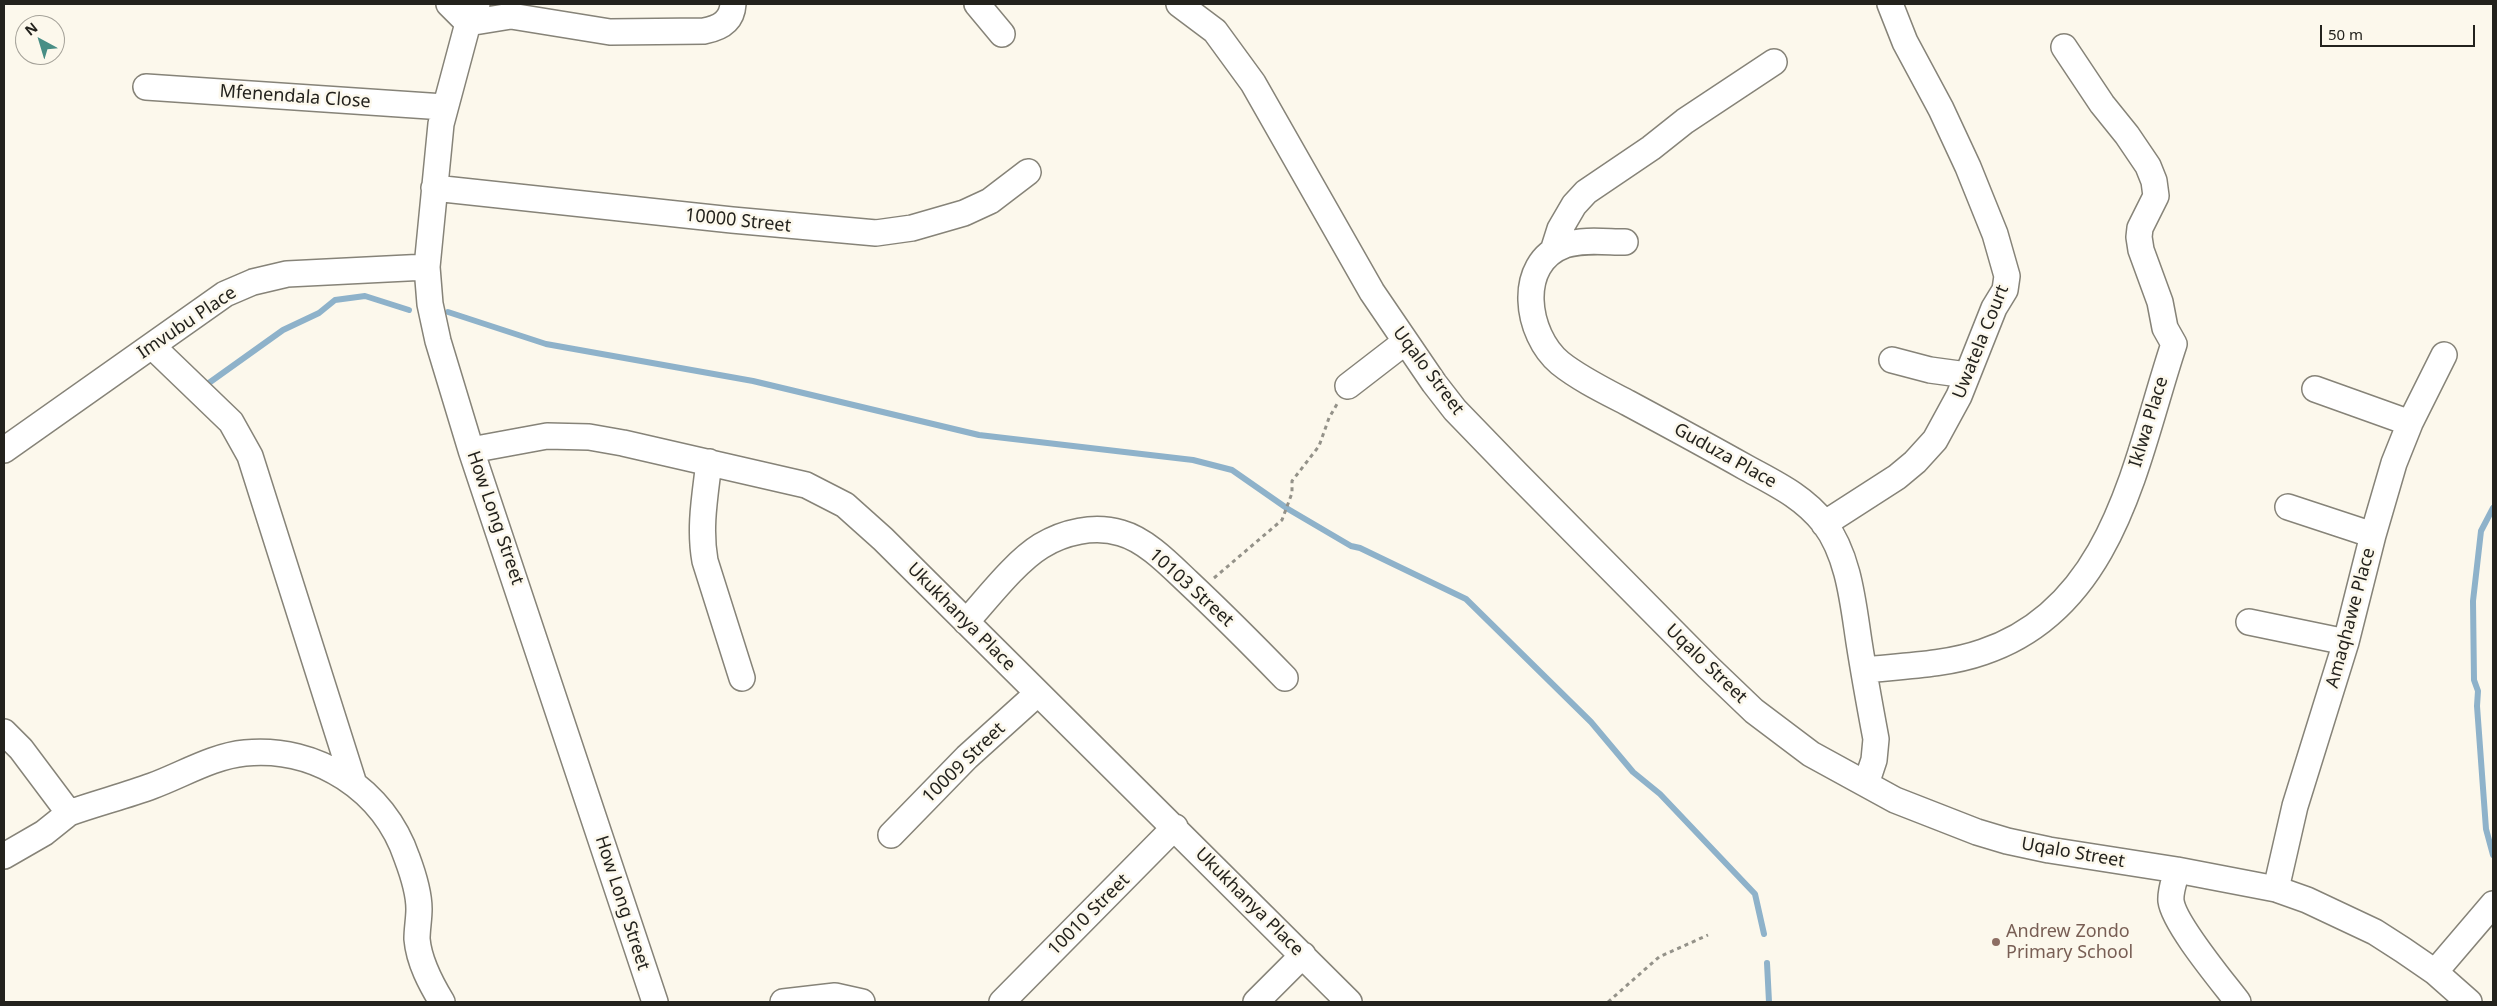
<!DOCTYPE html>
<html>
<head>
<meta charset="utf-8">
<style>
	body { margin:0 }
	#map { position:relative; width:2497px; height:1006px; overflow:hidden; background:#fcf8ec; font-family:"Noto Sans",sans-serif }
	canvas { display:block }
	.frame { position:absolute; inset:0; border:5px solid #23221d; pointer-events:none }
	.north { position:absolute; left:15px; top:15px; width:50px; height:50px; box-sizing:border-box; background:#fcf8ec; border:1px solid #a5a299; border-radius:50%; rotate:321deg; font-size:14px; font-weight:700; line-height:20px; text-align:center; color:#23221d }
	.north::after { content:''; display:block; margin:auto; width:18px; height:22px; background:#488e85; clip-path:polygon(50% 0,100% 100%,50% 72%,0 100%) }
	.scale { position:absolute; left:2320px; top:25px; width:155px; height:22px; box-sizing:border-box; border:2px solid #23221d; border-top:0; padding-left:6px; font-size:15px; line-height:18px; white-space:nowrap; color:#23221d; -webkit-text-stroke:4px #fcf8ec; paint-order:stroke }
</style>
</head>
<body>
<div id="map">
<canvas width="2497" height="1006"></canvas>
<div class="frame"></div>
<div class="north">N</div>
<div class="scale">50 m</div>
</div>
<script>
const ctx = document.querySelector('canvas').getContext('2d');
ctx.lineJoin = 'round';
function strokePath(path, color, width, dash) {
  ctx.strokeStyle = color;
  ctx.lineWidth = width;
  ctx.lineCap = dash ? 'butt' : 'round';
  ctx.setLineDash(dash || []);
  ctx.stroke(path);
}
function write(font, color, halo, rows, align = 'center') {
  ctx.font = font + ' "Noto Sans",sans-serif';
  ctx.lineWidth = 5;
  ctx.setLineDash([]);
  ctx.textBaseline = 'middle';
  ctx.strokeStyle = halo;
  ctx.fillStyle = color;
  for (const [text, x, y, turn = 0] of rows) {
    ctx.save();
    ctx.translate(x, y);
    ctx.rotate((+turn || 0) * Math.PI / 180);
    ctx.textAlign = isNaN(turn) ? turn : align;
    if (halo) ctx.strokeText(text, 0, 0);
    ctx.fillText(text, 0, 0);
    ctx.restore();
  }
}
strokePath(new Path2D(`
	M 448,312 L 546,344 L 753,381 L 979,435 L 1193,460 L 1232,470 L 1288,509 L 1351,546 L 1360,548 L 1466,599 L 1591,722 L 1633,772 L 1660,794 L 1755,894 L 1764,934
	M 206,385 L 283,330 L 319,313 L 335,300 L 365,296 L 409,310
	M 2493,508 L 2481,531 L 2473,601 L 2474,680 L 2478,691 L 2477,706 L 2486,829 L 2493,855
	M 1767,963 L 1769,1002`), '#8eb2ca', 6);
const minor = new Path2D(`
	M 449,4 L 468,23
	M 477,4 L 468,23 L 441,124 L 427,267 L 430,304 L 438,341 L 471,450 L 655,1002
	M 977,4 L 1002,34
	M 1179,4 L 1215,31 L 1253,83 L 1372,292 L 1434,383 L 1455,410 L 1516,473 L 1708,667 L 1754,711 L 1811,754 L 1895,800 L 1977,832 L 2007,841 L 2049,850 L 2177,870 L 2276,889 L 2307,900 L 2375,932 L 2403,950 L 2435,972 L 2469,1002
	M 468,23 L 511,16 L 610,32 L 704,31 C 720,28 732,21 733,4
	M 146,87 L 444,107
	M 434,188 L 732,220 L 876,233 L 912,228 L 964,213 L 990,201 L 1028,172
	M 1625,242 C 1606,242 1583,239 1565,245 C 1515,263 1526,335 1560,363 C 1580,379 1605,391 1628,403 C 1667,424 1706,445 1745,467 C 1774,483 1803,496 1824,523 C 1849,556 1853,603 1859,642 C 1864,674 1870,707 1876,739 L 1874,760 L 1866,784
	M 1553,251 L 1560,229 L 1574,205 L 1586,192 L 1651,148 L 1685,121 L 1774,62
	M 152,346 L 231,422 L 250,456 L 353,781
	M 1892,360 L 1930,370 L 1967,375
	M 1348,386 L 1405,342
	M 2315,389 L 2410,423
	M 4,450 L 225,294 L 253,282 L 287,274 L 427,267
	M 471,450 L 547,436 L 589,437 L 623,443 L 806,485 L 845,505 L 883,539 L 1349,1002
	M 709,462 C 705,496 699,528 705,561 L 742,678
	M 2288,507 L 2373,535
	M 1824,524 L 1897,477 L 1915,462 L 1935,440 L 1959,396 L 1994,308 L 2005,290 L 2007,276 L 1995,234 L 1968,167 L 1941,109 L 1905,42 L 1890,4
	M 966,622 C 987,599 1015,562 1041,546 C 1064,532 1094,525 1121,533 C 1146,540 1169,564 1188,582 C 1221,613 1253,645 1285,678
	M 2249,622 L 2346,642
	M 1864,670 C 1903,666 1946,665 1983,652 C 2115,608 2136,458 2174,344 L 2165,328 L 2160,302 L 2141,250 L 2139,237 L 2140,228 L 2156,196 L 2154,181 L 2148,166 L 2127,135 L 2102,104 L 2064,47
	M 4,732 L 21,749 L 69,813 C 97,803 125,796 152,786 C 182,775 213,756 245,753 C 317,746 384,790 407,858 C 413,874 419,892 419,909 C 419,919 417,929 417,939 C 419,962 431,984 442,1002
	M 891,835 L 967,757 L 1038,693
	M 4,856 L 44,833 L 69,813
	M 2177,870 C 2175,879 2170,891 2171,901 C 2174,924 2222,981 2238,1002
	M 2276,889 L 2295,806 L 2346,642 L 2373,535 L 2394,463 L 2410,423 L 2444,355
	M 2435,972 L 2493,904
	M 783,1002 L 835,996 L 862,1002
	M 1002,1002 L 1175,827
	M 1256,1002 L 1303,955`);
strokePath(minor, '#868378', 28);
strokePath(new Path2D(`
	M 1214,578 L 1282,520 L 1292,493 L 1292,481 L 1319,446 L 1329,418 L 1337,404
	M 1608,1002 L 1659,957 L 1708,935`), '#949289', 3, [4, 4]);
strokePath(minor, '#fff', 25);
for (const [x, y, r, color] of [
	[1996,942,5,"#8d6e63"]
]) {
  const dot = new Path2D();
  dot.arc(x, y, r, 0, 2 * Math.PI);
  ctx.fillStyle = color;
  ctx.fill(dot);
  strokePath(dot, '#fcf8ec', 2);
}
write('18px', '#23221d', '#fcf8ec', [
	["Mfenendala Close",295,97,4],
	["10000 Street",738,221,6],
	["Imvubu Place",187,323,-34],
	["Uwatela Court",1981,342,-68],
	["Uqalo Street",1428,371,53],
	["Iklwa Place",2149,422,-73],
	["Guduza Place",1725,456,29],
	["How Long Street",495,518,71],
	["10103 Street",1191,588,42],
	["Ukukhanya Place",961,617,45],
	["Amaqhawe Place",2351,618,-75],
	["Uqalo Street",1706,664,44],
	["10009 Street",964,763,-44],
	["Uqalo Street",2073,853,10],
	["Ukukhanya Place",1249,902,45],
	["How Long Street",622,903,72],
	["10010 Street",1089,915,-45]
]);
write('18px', '#785e54', '#fcf8ec', [
	["Andrew Zondo",2006,932],
	["Primary School",2006,953]
], 'left');
</script>
</body>
</html>
